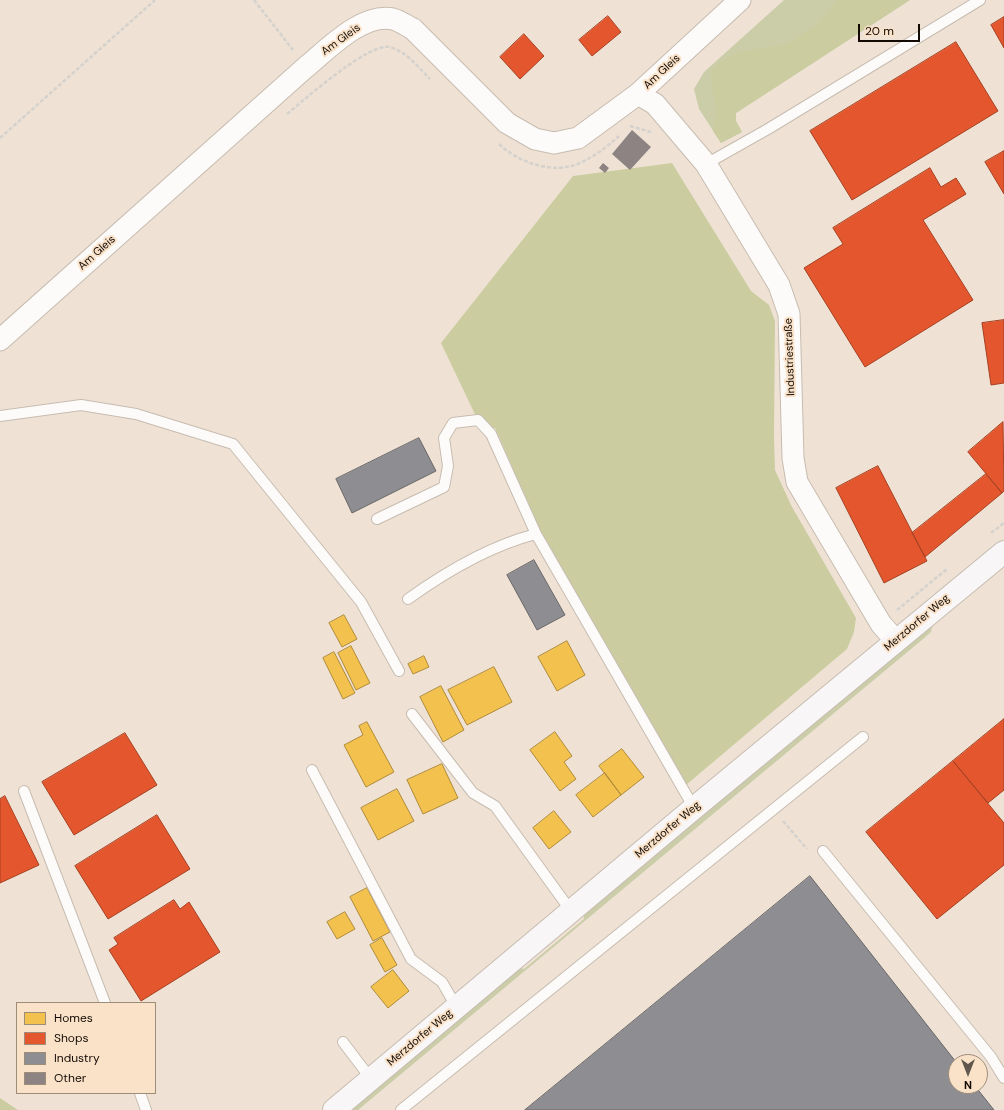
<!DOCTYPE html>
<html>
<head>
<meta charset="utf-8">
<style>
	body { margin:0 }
	#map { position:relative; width:1004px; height:1110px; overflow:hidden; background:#efe2d4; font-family:"DM Sans",sans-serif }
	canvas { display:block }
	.legend { position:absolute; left:16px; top:1002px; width:140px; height:92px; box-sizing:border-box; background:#fae2c9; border:1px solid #9d8c7a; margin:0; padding:5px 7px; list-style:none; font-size:12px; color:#120a03 }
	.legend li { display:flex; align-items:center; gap:8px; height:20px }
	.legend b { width:20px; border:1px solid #9d8c7a }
	.north { position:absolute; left:948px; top:1054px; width:40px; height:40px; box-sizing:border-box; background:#fae2c9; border:1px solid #9d8c7a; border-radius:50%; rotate:180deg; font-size:11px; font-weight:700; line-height:16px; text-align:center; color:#120a03 }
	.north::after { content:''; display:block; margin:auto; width:14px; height:18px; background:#5f564c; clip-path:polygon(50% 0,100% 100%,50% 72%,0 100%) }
	.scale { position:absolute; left:858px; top:24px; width:62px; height:18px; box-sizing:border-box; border:2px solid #120a03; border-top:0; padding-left:5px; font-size:12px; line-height:14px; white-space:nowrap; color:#120a03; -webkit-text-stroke:3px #fae2c9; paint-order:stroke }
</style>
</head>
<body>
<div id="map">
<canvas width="1004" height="1110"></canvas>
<ul class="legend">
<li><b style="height:11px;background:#f2c14e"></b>Homes</li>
<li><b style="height:11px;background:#e4572e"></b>Shops</li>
<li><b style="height:11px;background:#8d8d92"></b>Industry</li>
<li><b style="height:11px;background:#8c8382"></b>Other</li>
</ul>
<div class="north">N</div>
<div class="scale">20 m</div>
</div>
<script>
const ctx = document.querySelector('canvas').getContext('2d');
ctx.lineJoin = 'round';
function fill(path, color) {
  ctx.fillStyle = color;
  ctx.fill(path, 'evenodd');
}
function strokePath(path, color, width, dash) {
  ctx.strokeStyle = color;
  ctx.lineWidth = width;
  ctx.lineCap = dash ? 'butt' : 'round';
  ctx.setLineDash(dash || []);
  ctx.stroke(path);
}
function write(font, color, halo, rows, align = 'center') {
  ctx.font = font + ' "DM Sans",sans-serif';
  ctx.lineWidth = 4;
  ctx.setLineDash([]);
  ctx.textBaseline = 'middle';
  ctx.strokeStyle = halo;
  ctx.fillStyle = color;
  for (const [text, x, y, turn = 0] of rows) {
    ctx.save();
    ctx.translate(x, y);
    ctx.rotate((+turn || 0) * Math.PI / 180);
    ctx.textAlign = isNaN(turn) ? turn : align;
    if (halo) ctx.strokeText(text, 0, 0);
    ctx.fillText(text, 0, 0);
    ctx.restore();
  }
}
fill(new Path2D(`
	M 784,0 L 910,0 L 736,113 L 736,121 L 742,132 L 721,143 L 699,109 L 694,89 L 704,72 Z
	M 930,622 L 932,627 L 931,632 L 923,639 L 358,1110 L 344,1110 L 518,967 L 524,969 L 584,919 L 583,912 Z`), '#cbcda9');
fill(new Path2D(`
	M 838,0 L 910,0 L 736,113 L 736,121 L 742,132 L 721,143 L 713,131 L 716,110 L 711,81 L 711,70 L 728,56 L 748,50 L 786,44 L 817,24 Z
	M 672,163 L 751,291 L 769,305 L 775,321 L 774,438 L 775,470 L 792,507 L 856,618 L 854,632 L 847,649 L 686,785 L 540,530 L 495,428 L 482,429 L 441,343 L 573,176 Z
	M 0,1098 L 18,1110 L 0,1110 Z`), '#cbcda1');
const homes = new Path2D(`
	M 344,615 L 357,639 L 342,647 L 329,623 Z
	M 567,641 L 585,675 L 557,691 L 538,657 Z
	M 351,646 L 370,683 L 356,690 L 338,653 Z
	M 334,652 L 355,693 L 343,699 L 323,658 Z
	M 424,656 L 429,667 L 413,674 L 408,664 Z
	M 494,667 L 512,702 L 467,725 L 448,690 Z
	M 441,686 L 464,730 L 443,742 L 420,697 Z
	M 367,722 L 394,772 L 366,787 L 344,745 L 363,735 L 359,726 Z
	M 555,732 L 572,756 L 564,762 L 576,779 L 560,791 L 530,750 Z
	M 622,749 L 644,777 L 621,795 L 599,766 Z
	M 442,764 L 458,798 L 423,814 L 407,780 Z
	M 605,773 L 621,795 L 593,817 L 576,795 Z
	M 397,789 L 414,821 L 378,840 L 361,808 Z
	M 554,811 L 571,832 L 549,849 L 533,828 Z
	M 367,888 L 390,932 L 373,941 L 350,897 Z
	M 345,912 L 355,929 L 337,939 L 327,922 Z
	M 382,938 L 397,965 L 385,972 L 370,945 Z
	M 393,970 L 409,991 L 388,1008 L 371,987 Z`);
fill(homes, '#f2c14e');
strokePath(homes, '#af8a38', 1);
const shops = new Path2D(`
	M 608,16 L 621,32 L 592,56 L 579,40 Z
	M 1004,17 L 1004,48 L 991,25 Z
	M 524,34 L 544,56 L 520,79 L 500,57 Z
	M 956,42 L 998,111 L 852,200 L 810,131 Z
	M 1004,151 L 1004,194 L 985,162 Z
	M 930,168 L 941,187 L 956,178 L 966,194 L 923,220 L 973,300 L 865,367 L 804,268 L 843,244 L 833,228 Z
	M 1004,320 L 1004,383 L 991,385 L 982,323 Z
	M 1003,422 L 1004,491 L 1002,493 L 968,452 Z
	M 878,466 L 927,561 L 884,583 L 836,488 Z
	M 986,474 L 1002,493 L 925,557 L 912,533 Z
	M 1004,719 L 1004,790 L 988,803 L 953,761 Z
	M 125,733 L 157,785 L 74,835 L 42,782 Z
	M 953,761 L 1004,823 L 1004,865 L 937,919 L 866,832 Z
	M 5,796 L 39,865 L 0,883 L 0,799 Z
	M 157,815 L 190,869 L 108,919 L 75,866 Z
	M 174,900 L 180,909 L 189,902 L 220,952 L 141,1001 L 109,950 L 118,944 L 114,938 Z`);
fill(shops, '#e4572e');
strokePath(shops, '#a54021', 1);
const industry = new Path2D(`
	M 419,438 L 436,471 L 352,513 L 336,479 Z
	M 534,560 L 565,615 L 537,630 L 507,575 Z
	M 810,876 L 956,1062 L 956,1086 L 975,1086 L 994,1110 L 525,1110 Z`);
fill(industry, '#8d8d92');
strokePath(industry, '#686667', 1);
fill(new Path2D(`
	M 632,130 L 651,147 L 630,170 L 612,154 Z
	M 603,163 L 609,168 L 605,173 L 599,168 Z`), '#8c8382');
const lane = new Path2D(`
	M 706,164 L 768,129 L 980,0
	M 0,416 L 81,405 L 136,414 L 233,444 L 361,602 L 399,671
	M 377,519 L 444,487 L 448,466 L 444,438 L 453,423 L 478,420 L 491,434 L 536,534 L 694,808
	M 408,599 C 447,571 489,546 536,534
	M 412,714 L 473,793 L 495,806 L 571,911
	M 312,770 L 411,959 L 442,982 L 457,1008
	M 24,791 L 105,1003
	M 823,851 L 991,1057 L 1004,1078
	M 343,1042 L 371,1079
	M 140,1093 L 146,1110
	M 401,1110 L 863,737`);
const street = new Path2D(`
	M 638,94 L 655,104 L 706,164 L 779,285 L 789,314 L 793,458 L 797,482 L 881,624 L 896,641
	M 0,340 L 306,67 C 328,49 363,12 393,19 C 400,21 407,26 413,29 L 507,123 L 535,139 L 554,143 L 578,138 L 638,94 L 740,0`);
const secondary = new Path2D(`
	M 334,1110 L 694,808 L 1004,552`);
strokePath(lane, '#c7bcb1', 12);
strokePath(street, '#c7bcb1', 23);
strokePath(secondary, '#c7bcb1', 24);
strokePath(new Path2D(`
	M 254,0 L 293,50
	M 287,114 C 304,100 369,42 390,47 C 407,52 418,67 430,79
	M 630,126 L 651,132
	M 0,138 L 155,0
	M 499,144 C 519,163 554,175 580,163 C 595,156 607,147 619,136
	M 991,533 L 1004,523
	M 897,610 L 947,569
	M 783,821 L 807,849`), '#d5d1cd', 2.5, [4, 2]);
strokePath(lane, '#fdfbf9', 10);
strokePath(street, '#fdfbf9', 21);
strokePath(secondary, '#f8f6f6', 22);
write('11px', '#120a03', '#fae2c9', [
	["Am Gleis",341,40,-36],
	["Am Gleis",662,72,-43],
	["Am Gleis",97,253,-42],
	["Industriestraße",790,357,-92],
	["Merzdorfer Weg",917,623,-40],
	["Merzdorfer Weg",668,830,-40],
	["Merzdorfer Weg",420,1038,-40]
]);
</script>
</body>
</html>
